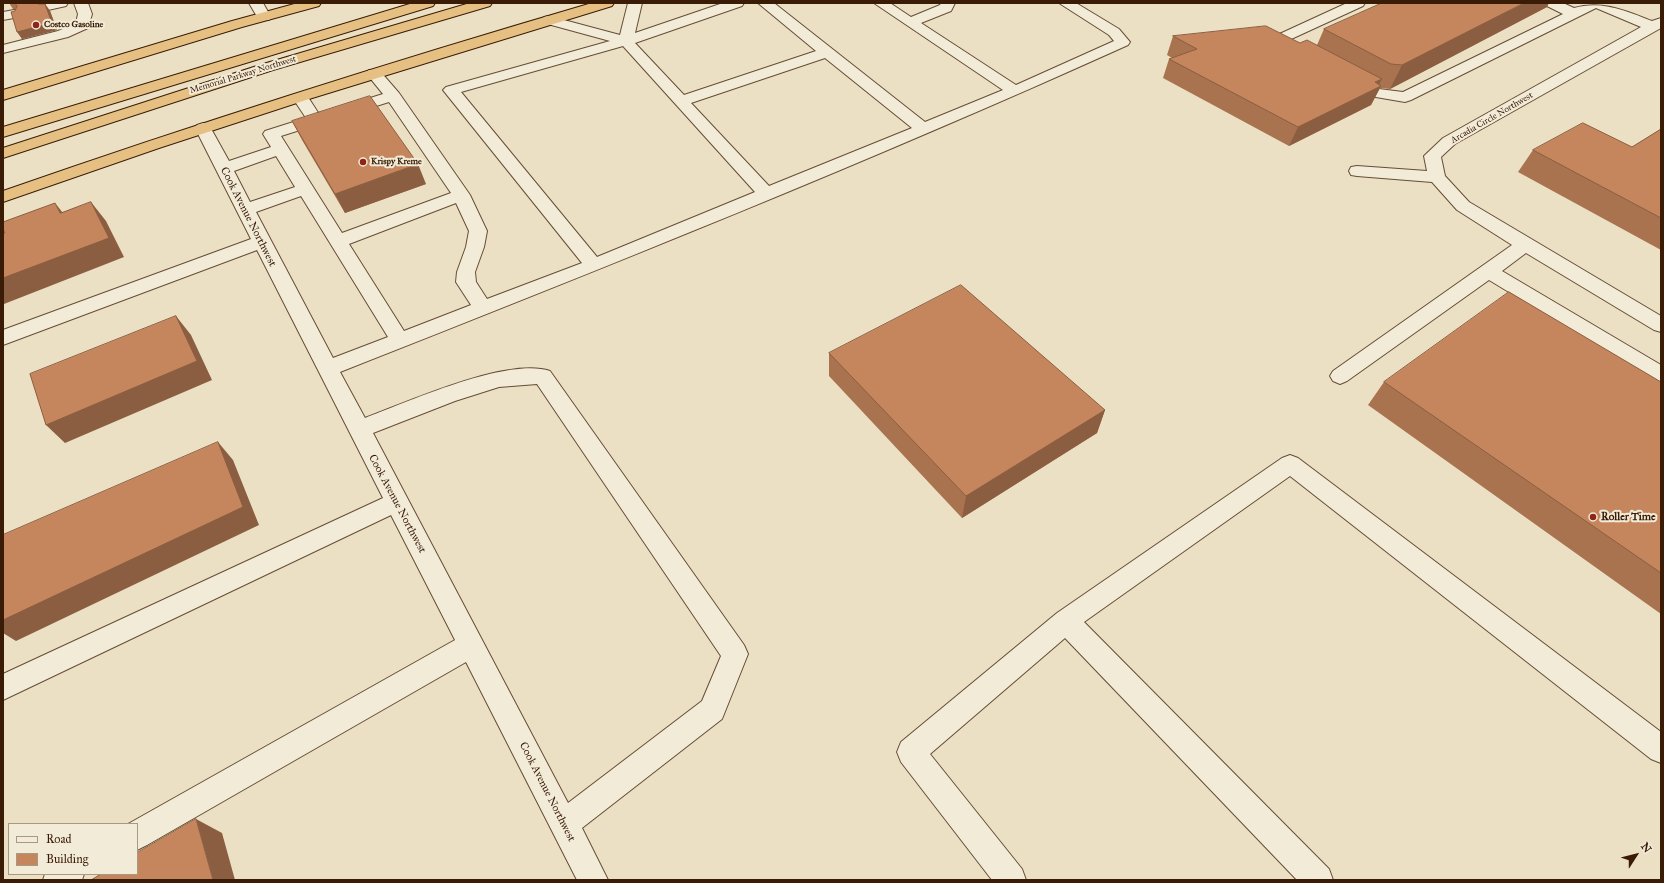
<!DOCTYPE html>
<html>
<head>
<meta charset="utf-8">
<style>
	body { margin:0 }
	#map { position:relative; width:1664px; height:883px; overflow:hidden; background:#ebe0c3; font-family:"IM FELL Great Primer",serif }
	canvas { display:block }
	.frame { position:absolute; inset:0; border:4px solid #3a1c06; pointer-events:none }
	.legend { position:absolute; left:8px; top:823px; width:130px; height:52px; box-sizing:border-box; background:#f2ebd8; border:1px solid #a89884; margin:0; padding:5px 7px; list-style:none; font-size:12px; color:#3a1c06 }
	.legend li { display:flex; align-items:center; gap:8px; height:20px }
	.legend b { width:20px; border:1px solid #a89884 }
	.north { position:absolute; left:1616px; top:835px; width:40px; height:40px; -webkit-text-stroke:3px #f2ebd8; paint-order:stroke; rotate:54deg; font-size:11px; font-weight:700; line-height:16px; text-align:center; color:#3a1c06 }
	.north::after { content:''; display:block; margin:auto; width:14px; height:18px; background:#3a1c06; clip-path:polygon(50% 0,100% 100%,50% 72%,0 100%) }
</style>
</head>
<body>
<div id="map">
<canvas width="1664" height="883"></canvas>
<div class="frame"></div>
<ul class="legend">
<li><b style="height:5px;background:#f2ebd8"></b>Road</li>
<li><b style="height:11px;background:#c6865d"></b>Building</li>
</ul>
<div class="north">N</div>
</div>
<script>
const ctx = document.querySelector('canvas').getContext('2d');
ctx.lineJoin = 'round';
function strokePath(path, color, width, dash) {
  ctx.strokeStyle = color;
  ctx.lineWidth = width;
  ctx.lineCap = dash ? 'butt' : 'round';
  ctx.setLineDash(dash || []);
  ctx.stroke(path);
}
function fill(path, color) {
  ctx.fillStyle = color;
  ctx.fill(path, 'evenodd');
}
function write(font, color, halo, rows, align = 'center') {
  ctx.font = font + ' "IM FELL Great Primer",serif';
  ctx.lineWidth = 4;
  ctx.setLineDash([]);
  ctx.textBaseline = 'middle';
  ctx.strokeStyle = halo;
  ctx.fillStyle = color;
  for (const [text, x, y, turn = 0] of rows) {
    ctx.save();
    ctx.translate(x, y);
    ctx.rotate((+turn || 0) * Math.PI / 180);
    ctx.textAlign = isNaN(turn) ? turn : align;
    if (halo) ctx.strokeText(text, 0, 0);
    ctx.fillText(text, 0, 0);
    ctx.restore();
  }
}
const minor = new Path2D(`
	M 43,3 L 68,3 L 66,6 L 48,10 L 43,9 L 41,6 Z
	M 74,3 L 88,3 L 92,14 L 88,28 L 68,37 L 3,53 L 3,45 L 58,31 L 76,23 L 78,14 Z
	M 249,3 L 263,3 L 271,17 L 269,20 L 259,20 Z
	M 628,3 L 642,3 L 635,33 L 723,3 L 744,3 L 742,6 L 635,43 L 684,95 L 816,51 L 758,3 L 774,3 L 925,122 L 1003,90 L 874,3 L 890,3 L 911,17 L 940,5 L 941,3 L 955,3 L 951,11 L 921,23 L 1016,85 L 1114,41 L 1109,35 L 1059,3 L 1076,3 L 1119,29 L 1130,42 L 1128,45 C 869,162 604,268 340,372 L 365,418 C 408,402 507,357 550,371 L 744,645 L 748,654 L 722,719 L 582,828 L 608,880 L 577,880 L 466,662 L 147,845 L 137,850 L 137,824 L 128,824 L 455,640 L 391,515 L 3,700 L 3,674 L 383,498 L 257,250 L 3,345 L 3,330 L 251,239 L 195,128 L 197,125 L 203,123 L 209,125 L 229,161 L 271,147 L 263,134 L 265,131 L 306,118 L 292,97 L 294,94 L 306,94 L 319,114 L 383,94 L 366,73 L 369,70 L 379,70 L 399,93 L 470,195 L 487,231 L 484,247 L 475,272 L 476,282 L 487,299 L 582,263 L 443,90 L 446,87 L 610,41 L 544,23 L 542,20 L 544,17 L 549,16 L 620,35 ZM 623,46 L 755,192 L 597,257 L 461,92 ZM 825,58 L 912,128 L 769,186 L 691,103 ZM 389,102 L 451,193 L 342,233 L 281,136 ZM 276,156 L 295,187 L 250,202 L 234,171 ZM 301,196 L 388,337 L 333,358 L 256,212 ZM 456,203 L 469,231 L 466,247 L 457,272 L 456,282 L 471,305 L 404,331 L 349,244 ZM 537,384 L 721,656 L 702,701 L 568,803 L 373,433 L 455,401 L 499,387 Z
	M 1347,3 L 1365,3 L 1363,6 L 1289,40 L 1302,47 L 1304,50 L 1302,53 C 1293,55 1276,48 1271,40 L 1273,37 Z
	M 1545,3 L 1563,3 L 1574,8 C 1602,0 1626,11 1652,21 L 1661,18 L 1661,28 L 1455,144 L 1441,157 L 1445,176 L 1469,202 L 1661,316 L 1661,332 L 1654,330 L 1526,253 L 1502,271 L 1661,365 L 1661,383 L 1654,380 L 1489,280 L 1347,381 L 1340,384 L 1333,381 L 1330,376 L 1333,371 L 1512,245 L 1457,210 L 1432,182 L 1357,176 L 1351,175 L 1349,171 L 1351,167 L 1357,166 L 1427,171 L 1424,156 L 1443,138 L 1641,27 L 1596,8 L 1411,100 L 1405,102 L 1370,96 L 1347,83 L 1344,80 L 1347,77 L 1352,75 L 1379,89 L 1403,92 L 1563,14 L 1547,6 Z
	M 14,10 L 19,11 L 21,14 L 19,17 L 3,20 L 3,12 Z
	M 1290,455 L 1298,458 L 1661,732 L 1661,763 L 1651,759 L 1290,476 L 1084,622 L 1329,869 L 1333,880 L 1297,880 L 1065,638 L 930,754 L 1022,869 L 1026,880 L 992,880 L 901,762 L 897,752 L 901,742 L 1057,613 L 1282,458 Z
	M 45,874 L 84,874 L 82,880 L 43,880 Z`);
const highway = new Path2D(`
	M 298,3 L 321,3 L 319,6 L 242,27 L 3,100 L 3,90 L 232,21 Z
	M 413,3 L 435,3 L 433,6 L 3,137 L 3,127 Z
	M 470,3 L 492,3 L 490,6 L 273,70 L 3,158 L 3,148 L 263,64 Z
	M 592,3 L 614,3 L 612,6 L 309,99 L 159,148 L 3,202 L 3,191 C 198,123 394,61 592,3 Z`);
strokePath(minor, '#664d35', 2);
strokePath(highway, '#3a1c06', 2);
fill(minor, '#f2ebd8');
fill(highway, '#e6c082');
fill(new Path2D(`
	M 9,3 L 41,3 L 41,4 L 45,4 L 50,11 L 57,30 L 22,39 L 15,11 L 16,9 L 13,9 Z
	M 1547,7 L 1390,89 L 1380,88 L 1371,105 L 1289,146 L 1163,78 L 1169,59 L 1172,58 L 1167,55 L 1173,36 L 1300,43 L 1317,45 L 1324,29 Z
	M 292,121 L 426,184 L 345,213 L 302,140 Z
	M 1661,129 L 1661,250 L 1518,172 L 1533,150 L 1632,147 Z
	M 829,353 L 1105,410 L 1097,433 L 962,518 L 829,376 Z
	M 1384,382 L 1661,382 L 1661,614 L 1368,405 Z`), '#aa7350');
fill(new Path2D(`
	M 1524,3 L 1549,3 L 1547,7 L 1390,89 L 1402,65 Z
	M 45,4 L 50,11 L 57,30 L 22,39 L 17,32 Z
	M 1382,79 L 1378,87 L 1381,86 L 1371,105 L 1289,146 L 1298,127 Z
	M 418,164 L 426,184 L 345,213 L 335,194 Z
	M 91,202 L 106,221 L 124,257 L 4,304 L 3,303 L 3,278 Z
	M 55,203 L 71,223 L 60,213 Z
	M 176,316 L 191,335 L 212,380 L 65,443 L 46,425 Z
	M 1105,410 L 1097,433 L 962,518 L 966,496 Z
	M 218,442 L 233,460 L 259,525 L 16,641 L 3,633 L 3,620 Z
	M 196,819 L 222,833 L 235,880 L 213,880 Z`), '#8b5e41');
const building = new Path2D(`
	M 15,3 L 38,3 L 38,4 L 45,4 L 52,23 L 17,32 L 11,12 L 15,11 L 17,6 Z
	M 1382,3 L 1524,3 L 1402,65 L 1391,64 L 1324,29 Z
	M 1266,26 L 1300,43 L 1307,40 L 1382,79 L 1375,82 L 1381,86 L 1298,127 L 1169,59 L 1197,49 L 1173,36 Z
	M 370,96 L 418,164 L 335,194 L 292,121 Z
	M 1583,123 L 1632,147 L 1661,129 L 1661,218 L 1533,150 Z
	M 91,202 L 109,238 L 3,278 L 3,233 L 5,233 L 3,229 L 3,222 L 55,203 L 60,213 Z
	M 961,285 L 1105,410 L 966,496 L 829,353 Z
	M 1509,292 L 1661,382 L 1661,573 L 1384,382 Z
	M 176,316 L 197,361 L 46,425 L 30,374 Z
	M 218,442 L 243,507 L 3,620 L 3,535 Z
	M 196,819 L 213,880 L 91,880 L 101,874 L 137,874 L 137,853 Z`);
fill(building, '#c6865d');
strokePath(building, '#8b5e41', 1);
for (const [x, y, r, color] of [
	[36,25,4,"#8f2418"],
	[363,162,4,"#8f2418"],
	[1593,517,4,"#8f2418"]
]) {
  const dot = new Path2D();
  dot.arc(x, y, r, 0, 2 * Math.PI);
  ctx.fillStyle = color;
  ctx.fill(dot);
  strokePath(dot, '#f2ebd8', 1.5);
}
write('bold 9px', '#3a1c06', '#f2ebd8', [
	["Costco Gasoline",44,25],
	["Krispy Kreme",371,162]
], 'left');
write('9px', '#3a1c06', '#f2ebd8', [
	["Memorial Parkway Northwest",243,75,-17],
	["Arcadia Circle Northwest",1492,118,-30]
]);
write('11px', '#3a1c06', '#f2ebd8', [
	["Cook Avenue Northwest",248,217,63],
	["Cook Avenue Northwest",397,504,62],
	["Cook Avenue Northwest",547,792,63]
]);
write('bold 11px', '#3a1c06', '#f2ebd8', [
	["Roller Time",1601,517]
], 'left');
</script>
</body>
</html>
